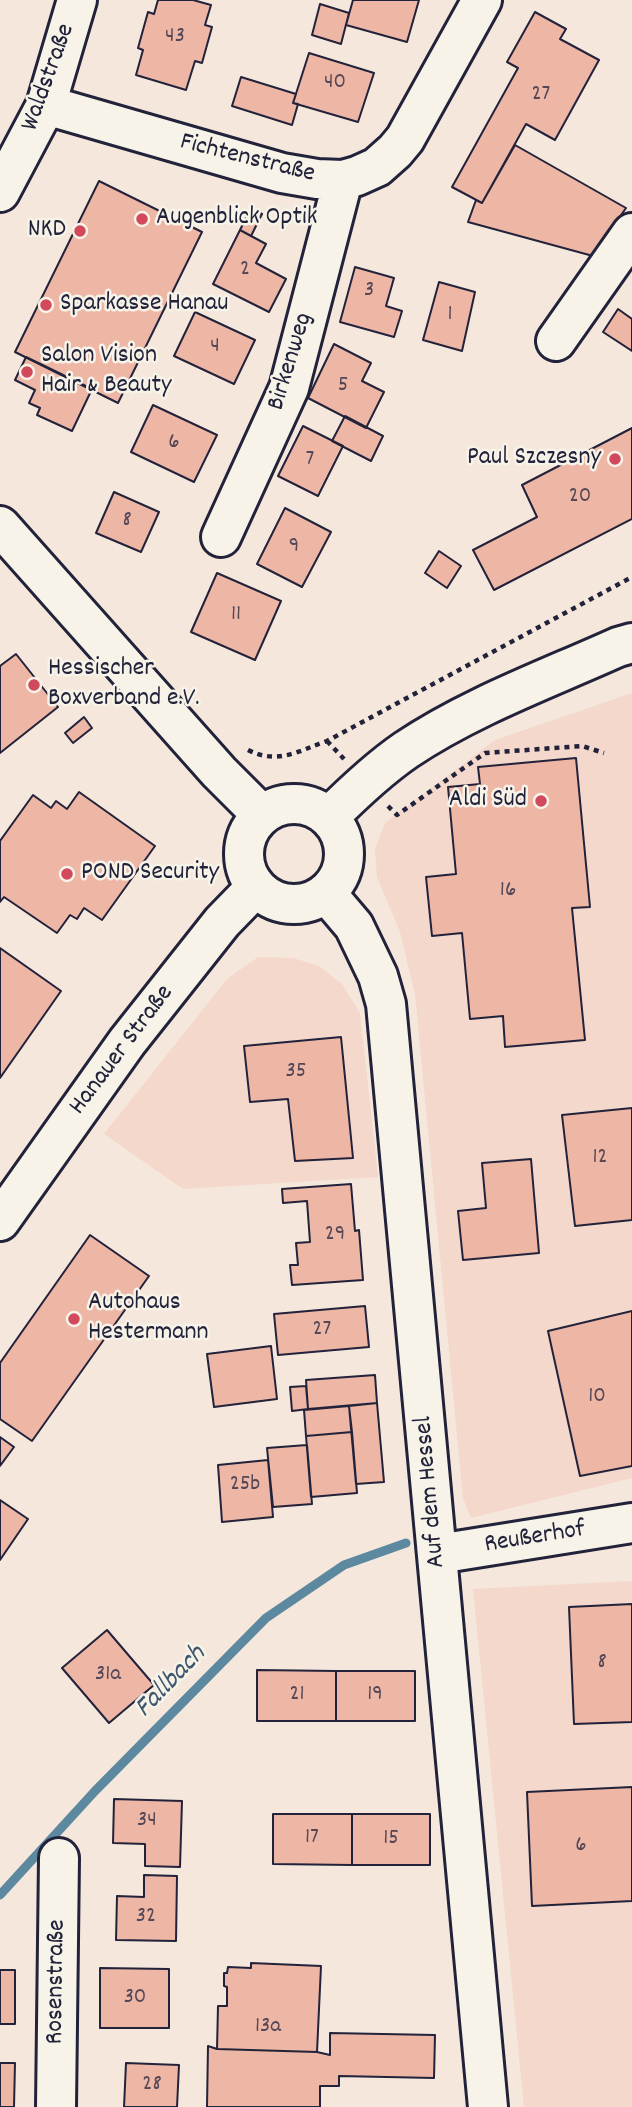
<!DOCTYPE html>
<html>
<head>
<meta charset="utf-8">
<style>
	body { margin:0 }
	canvas { display:block; background:#f5e7db }
</style>
</head>
<body>
<canvas width="632" height="2107"></canvas>
<script>
const ctx = document.querySelector('canvas').getContext('2d');
ctx.lineJoin = 'round';
function fill(path, color) {
  ctx.fillStyle = color;
  ctx.fill(path, 'evenodd');
}
function strokePath(path, color, width, dash) {
  ctx.strokeStyle = color;
  ctx.lineWidth = width;
  ctx.lineCap = dash ? 'butt' : 'round';
  ctx.setLineDash(dash || []);
  ctx.stroke(path);
}
function write(font, color, halo, rows, align = 'center') {
  ctx.font = font + ' Dekko,sans-serif';
  ctx.lineWidth = 5;
  ctx.setLineDash([]);
  ctx.textBaseline = 'middle';
  ctx.strokeStyle = halo;
  ctx.fillStyle = color;
  for (const [text, x, y, turn = 0] of rows) {
    ctx.save();
    ctx.translate(x, y);
    ctx.rotate((+turn || 0) * Math.PI / 180);
    ctx.textAlign = isNaN(turn) ? turn : align;
    if (halo) ctx.strokeText(text, 0, 0);
    ctx.fillText(text, 0, 0);
    ctx.restore();
  }
}
fill(new Path2D(`
	M 632,693 L 632,1478 L 471,1518 L 463,1498 L 415,994 L 400,932 L 377,877 L 375,849 L 385,823 L 495,740 Z
	M 258,957 L 293,958 L 319,966 L 342,984 L 360,1013 L 378,1177 L 183,1189 L 104,1134 L 227,979 Z
	M 632,1581 L 632,2107 L 524,2107 L 473,1589 Z`), '#f3d8cb');
strokePath(new Path2D(`
	M 0,1895 L 95,1791 L 266,1618 L 344,1565 L 406,1543`), '#5c899f', 9);
const building = new Path2D(`
	M 158,0 L 193,0 L 211,5 L 205,25 L 212,27 L 202,63 L 195,61 L 186,90 L 136,75 L 143,50 L 138,48 L 148,12 L 154,14 Z
	M 353,0 L 419,0 L 407,42 L 346,25 Z
	M 320,4 L 349,13 L 341,44 L 312,35 Z
	M 535,12 L 566,29 L 560,39 L 599,60 L 555,140 L 526,124 L 482,203 L 452,187 L 518,68 L 507,62 Z
	M 309,53 L 374,73 L 358,122 L 293,103 Z
	M 241,77 L 296,94 L 293,103 L 298,104 L 292,125 L 232,106 Z
	M 515,145 L 626,208 L 593,256 L 468,222 L 476,200 L 482,203 Z
	M 99,181 L 202,232 L 118,403 L 15,352 Z
	M 251,208 L 262,214 L 251,236 L 240,230 Z
	M 240,230 L 266,244 L 256,263 L 286,279 L 269,312 L 213,284 Z
	M 355,267 L 394,278 L 386,306 L 402,311 L 394,337 L 340,322 Z
	M 439,282 L 475,292 L 462,351 L 423,340 Z
	M 618,309 L 632,319 L 632,351 L 603,332 Z
	M 195,312 L 255,340 L 234,384 L 174,356 Z
	M 334,344 L 371,363 L 362,381 L 384,392 L 366,428 L 308,398 Z
	M 26,357 L 92,389 L 72,431 L 37,415 L 40,408 L 29,403 L 35,390 L 15,380 Z
	M 153,405 L 217,435 L 194,482 L 131,452 Z
	M 345,416 L 383,436 L 371,461 L 332,441 Z
	M 303,426 L 343,446 L 318,496 L 278,476 Z
	M 632,428 L 632,519 L 494,590 L 473,550 L 537,517 L 522,485 Z
	M 114,492 L 159,512 L 141,552 L 96,533 Z
	M 285,508 L 331,532 L 302,587 L 257,564 Z
	M 439,551 L 461,566 L 447,588 L 425,573 Z
	M 217,573 L 281,601 L 255,660 L 191,632 Z
	M 16,654 L 58,707 L 0,753 L 0,666 Z
	M 84,717 L 92,728 L 73,743 L 65,733 Z
	M 576,758 L 590,907 L 572,908 L 585,1040 L 505,1047 L 503,1016 L 470,1019 L 462,933 L 432,936 L 426,877 L 456,874 L 448,787 L 480,784 L 478,767 Z
	M 79,792 L 155,846 L 102,920 L 84,908 L 77,919 L 70,915 L 57,933 L 4,897 L 0,902 L 0,841 L 33,795 L 51,808 L 56,801 L 67,809 Z
	M 0,948 L 61,991 L 0,1078 Z
	M 341,1037 L 353,1158 L 295,1161 L 288,1099 L 250,1102 L 244,1046 Z
	M 632,1108 L 632,1220 L 575,1226 L 562,1115 Z
	M 531,1159 L 539,1253 L 463,1260 L 458,1211 L 486,1208 L 482,1163 Z
	M 351,1184 L 355,1231 L 359,1230 L 363,1280 L 292,1285 L 290,1265 L 298,1265 L 296,1243 L 310,1242 L 307,1201 L 283,1203 L 282,1189 Z
	M 90,1235 L 149,1276 L 32,1441 L 0,1419 L 0,1363 Z
	M 365,1306 L 369,1347 L 278,1355 L 274,1314 Z
	M 632,1311 L 632,1466 L 580,1476 L 548,1331 Z
	M 271,1346 L 277,1399 L 214,1407 L 207,1354 Z
	M 375,1375 L 377,1403 L 308,1409 L 306,1380 Z
	M 306,1386 L 308,1409 L 292,1411 L 290,1387 Z
	M 377,1403 L 384,1482 L 356,1484 L 349,1406 Z
	M 349,1406 L 352,1432 L 306,1436 L 304,1410 Z
	M 352,1432 L 357,1493 L 311,1497 L 306,1436 Z
	M 0,1437 L 14,1447 L 0,1466 Z
	M 307,1445 L 312,1504 L 273,1507 L 267,1448 Z
	M 268,1460 L 273,1517 L 222,1522 L 218,1465 Z
	M 0,1500 L 28,1519 L 0,1560 Z
	M 632,1604 L 632,1722 L 574,1724 L 569,1607 Z
	M 107,1630 L 154,1685 L 109,1723 L 62,1668 Z
	M 257,1670 L 336,1671 L 336,1721 L 257,1721 Z
	M 336,1671 L 415,1671 L 415,1721 L 336,1721 Z
	M 632,1787 L 632,1901 L 532,1906 L 527,1792 Z
	M 114,1799 L 182,1801 L 180,1867 L 145,1866 L 145,1844 L 113,1843 Z
	M 273,1814 L 352,1814 L 352,1865 L 273,1864 Z
	M 352,1814 L 430,1814 L 430,1865 L 352,1865 Z
	M 144,1875 L 177,1876 L 176,1941 L 116,1940 L 117,1896 L 144,1897 Z
	M 251,1963 L 321,1966 L 317,2052 L 217,2049 L 218,2006 L 227,2006 L 227,1987 L 224,1986 L 224,1973 L 227,1973 L 228,1967 L 251,1968 Z
	M 100,1968 L 169,1969 L 169,2028 L 100,2028 Z
	M 0,1970 L 15,1970 L 15,2024 L 0,2024 Z
	M 330,2033 L 435,2035 L 434,2078 L 339,2076 L 339,2086 L 320,2086 L 320,2107 L 207,2107 L 208,2046 L 217,2049 L 317,2052 L 330,2055 Z
	M 0,2063 L 15,2063 L 14,2107 L 0,2107 Z
	M 126,2063 L 179,2065 L 177,2107 L 124,2107 Z`);
fill(building, '#eeb6a5');
strokePath(building, '#22223b', 2);
const minor = new Path2D(`
	M 46,105 L 282,173 L 317,179 L 343,180 L 357,176 L 377,167 L 395,151 L 405,139 L 482,0
	M 0,192 L 46,105 L 77,0
	M 556,341 L 632,233
	M 0,526 L 219,772 L 262,815
	M 221,537 L 289,388 L 343,180
	M244 854a50 50 0 1 1 100 0a50 50 0 1 1-100 0Z
	M 329,817 C 353,793 377,770 406,750 C 470,707 547,679 618,647 L 632,643
	M 326,893 L 354,926 L 378,976 L 386,1004 L 488,2107
	M 0,1221 L 127,1042 L 222,922 L 256,887
	M 438,1554 L 632,1523
	M 56,2107 L 59,1858`);
strokePath(minor, '#22223b', 44);
strokePath(new Path2D(`
	M 327,741 L 344,759
	M 248,750 C 278,765 298,751 327,741 L 632,577
	M 388,806 L 397,815 L 485,753 L 582,746 L 604,753`), '#22223b', 4.5, [5, 5]);
strokePath(minor, '#f7f3e8', 38);
for (const [x, y, r, color] of [
	[142,219,7,"#d1495b"],
	[80,231,7,"#d1495b"],
	[46,305,7,"#d1495b"],
	[27,372,7,"#d1495b"],
	[615,459,7,"#d1495b"],
	[34,685,7,"#d1495b"],
	[541,801,7,"#d1495b"],
	[67,874,7,"#d1495b"],
	[74,1319,7,"#d1495b"]
]) {
  const dot = new Path2D();
  dot.arc(x, y, r, 0, 2 * Math.PI);
  ctx.fillStyle = color;
  ctx.fill(dot);
  strokePath(dot, '#f7f3e8', 2.5);
}
write('23px', '#554756', null, [
	["43",175,38],
	["40",335,84],
	["27",541,96],
	["2",245,271],
	["3",369,292],
	["1",450,316],
	["4",215,348],
	["5",343,387],
	["6",174,444],
	["7",310,461],
	["20",580,498],
	["8",127,522],
	["9",294,548],
	["11",236,616],
	["16",508,892],
	["35",296,1073],
	["12",600,1159],
	["29",335,1236],
	["27",322,1331],
	["10",597,1398],
	["25b",245,1486],
	["8",602,1664],
	["31a",108,1676],
	["21",297,1696],
	["19",375,1696],
	["34",147,1822],
	["17",312,1839],
	["15",391,1840],
	["6",581,1847],
	["32",146,1918],
	["30",135,1999],
	["13a",268,2028],
	["28",152,2086]
]);
write('26px', '#22223b', '#f7f3e8', [
	["Waldstraße",50,78,-70],
	["Fichtenstraße",247,160,14],
	["Birkenweg",292,362,-73],
	["Hanauer Straße",123,1051,-53],
	["Auf dem Hessel",432,1492,-95],
	["Reußerhof",535,1539,-9],
	["Rosenstraße",58,1982,-89]
]);
write('26px', '#22223b', '#f7f3e8', [
	["Augenblick Optik",156,219],
	["NKD",66,231,"right"],
	["Sparkasse Hanau",60,305],
	["Salon Vision",41,357],
	["Hair & Beauty",41,387],
	["Paul Szczesny",601,459,"right"],
	["Hessischer",48,670],
	["Boxverband e.V.",48,700],
	["Aldi Süd",527,801,"right"],
	["POND Security",81,874],
	["Autohaus",88,1304],
	["Hestermann",88,1334]
], 'left');
write('italic 28px', '#3f566d', '#f7f3e8', [
	["Fallbach",172,1683,-46]
]);
</script>
</body>
</html>
